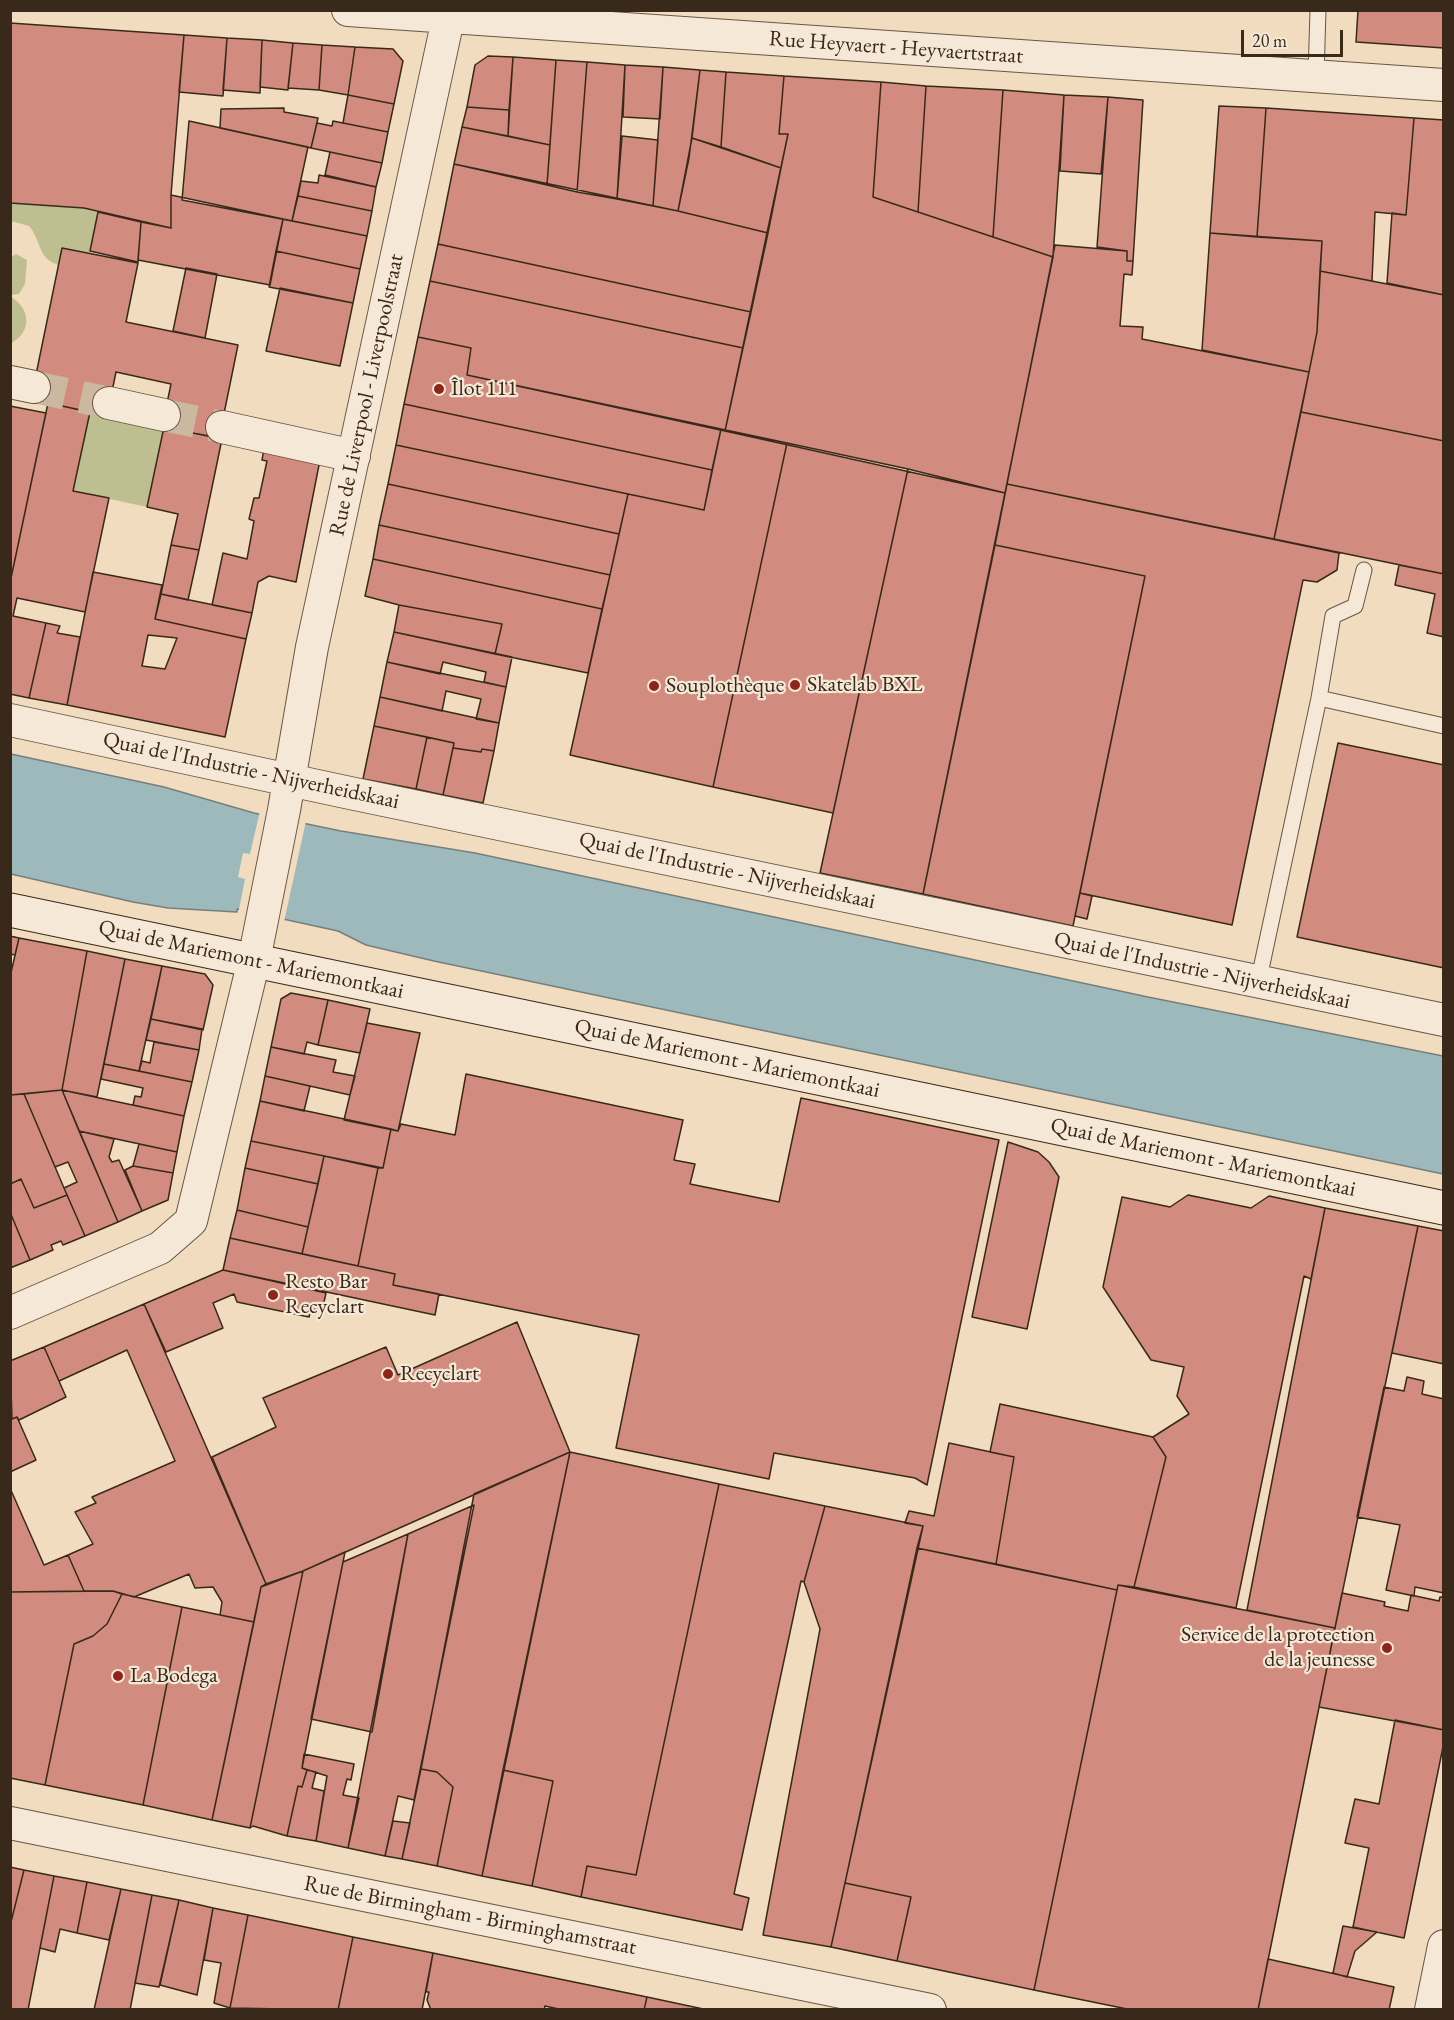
<!DOCTYPE html>
<html>
<head>
<meta charset="utf-8">
<style>
	body { margin:0 }
	#map { position:relative; width:1454px; height:2020px; overflow:hidden; background:#f1dcc0; font-family:"EB Garamond",serif }
	canvas { display:block }
	.frame { position:absolute; inset:0; border:12px solid #39291a; pointer-events:none }
	.scale { position:absolute; left:1241px; top:30px; width:102px; height:27px; box-sizing:border-box; border:3px solid #39291a; border-top:0; padding-left:8px; font-size:18px; line-height:21px; white-space:nowrap; color:#39291a; -webkit-text-stroke:4px #f6e8d6; paint-order:stroke }
</style>
</head>
<body>
<div id="map">
<canvas width="1454" height="2020"></canvas>
<div class="frame"></div>
<div class="scale">20 m</div>
</div>
<script>
const ctx = document.querySelector('canvas').getContext('2d');
ctx.lineJoin = 'round';
function fill(path, color) {
  ctx.fillStyle = color;
  ctx.fill(path, 'evenodd');
}
function strokePath(path, color, width, dash) {
  ctx.strokeStyle = color;
  ctx.lineWidth = width;
  ctx.lineCap = dash ? 'butt' : 'round';
  ctx.setLineDash(dash || []);
  ctx.stroke(path);
}
function write(font, color, halo, rows, align = 'center') {
  ctx.font = font + ' "EB Garamond",serif';
  ctx.lineWidth = 4.5;
  ctx.setLineDash([]);
  ctx.textBaseline = 'middle';
  ctx.strokeStyle = halo;
  ctx.fillStyle = color;
  for (const [text, x, y, turn = 0] of rows) {
    ctx.save();
    ctx.translate(x, y);
    ctx.rotate((+turn || 0) * Math.PI / 180);
    ctx.textAlign = isNaN(turn) ? turn : align;
    if (halo) ctx.strokeText(text, 0, 0);
    ctx.fillText(text, 0, 0);
    ctx.restore();
  }
}
fill(new Path2D(`
	M 10,203 L 84,208 L 98,212 L 90,253 L 63,248 L 59,265 C 37,259 42,241 29,226 L 11,221 Z
	M 16,254 L 27,260 L 25,284 L 19,294 L 11,295 L 11,297 C 31,308 32,333 11,343 L 11,257 Z
	M 90,412 L 164,427 L 147,507 L 73,491 Z`), '#bebf90');
const water = new Path2D(`
	M 11,754 L 164,787 L 254,813 L 341,831 L 475,853 L 1148,997 L 1443,1056 L 1443,1174 L 434,961 L 366,945 L 338,931 L 237,909 L 237,912 L 168,908 L 133,902 L 11,874 Z`);
fill(water, '#9eb9bc');
strokePath(water, '#767f7b', 1.5);
fill(new Path2D(`
	M 260,811 L 306,821 L 284,922 L 238,914 L 245,879 L 238,877 L 243,853 L 250,854 Z`), '#f1dcc0');
const building = new Path2D(`
	M 1358,10 L 1444,10 L 1444,48 L 1356,42 Z
	M 10,23 L 184,35 L 171,195 L 171,228 L 84,208 L 10,203 Z
	M 184,35 L 227,38 L 223,96 L 179,92 Z
	M 227,38 L 262,40 L 260,93 L 223,90 Z
	M 262,40 L 293,43 L 288,90 L 260,87 Z
	M 293,43 L 322,45 L 319,90 L 288,88 Z
	M 322,45 L 355,47 L 348,95 L 319,90 Z
	M 355,47 L 393,49 L 403,61 L 394,104 L 348,95 Z
	M 488,56 L 513,57 L 509,110 L 467,107 L 475,65 Z
	M 513,57 L 556,60 L 550,145 L 508,136 Z
	M 556,60 L 587,62 L 577,192 L 547,185 Z
	M 587,62 L 625,65 L 617,199 L 577,192 Z
	M 625,65 L 663,67 L 660,119 L 623,117 Z
	M 663,67 L 700,70 L 689,158 L 678,211 L 653,206 Z
	M 700,70 L 726,72 L 721,147 L 692,138 Z
	M 726,72 L 784,76 L 779,134 L 788,134 L 781,168 L 721,147 Z
	M 784,76 L 881,82 L 873,197 L 1053,257 L 1005,493 L 725,431 L 788,134 L 779,134 Z
	M 881,82 L 926,86 L 918,212 L 873,197 Z
	M 926,86 L 1003,90 L 993,237 L 918,212 Z
	M 1003,90 L 1064,95 L 1053,257 L 993,237 Z
	M 348,95 L 394,104 L 388,132 L 343,123 Z
	M 1064,95 L 1108,97 L 1101,174 L 1060,171 Z
	M 1108,97 L 1143,100 L 1133,261 L 1127,261 L 1127,251 L 1097,247 Z
	M 1219,106 L 1266,108 L 1257,237 L 1210,233 Z
	M 467,107 L 509,110 L 508,136 L 462,127 Z
	M 284,108 L 284,112 L 318,118 L 311,148 L 220,128 L 221,109 Z
	M 1266,108 L 1414,118 L 1406,215 L 1375,212 L 1372,281 L 1320,271 L 1322,241 L 1257,237 Z
	M 1414,118 L 1444,120 L 1444,295 L 1387,283 L 1392,213 L 1406,215 Z
	M 189,121 L 308,147 L 292,221 L 182,200 Z
	M 333,121 L 388,132 L 382,163 L 311,148 L 317,123 L 332,126 Z
	M 462,127 L 550,145 L 547,185 L 454,164 Z
	M 622,136 L 658,140 L 653,206 L 617,199 Z
	M 692,138 L 781,168 L 768,233 L 678,211 Z
	M 330,152 L 382,163 L 376,187 L 325,175 Z
	M 454,164 L 678,211 L 768,233 L 751,312 L 438,244 Z
	M 319,175 L 376,187 L 372,211 L 298,196 L 301,181 L 318,183 Z
	M 171,195 L 283,219 L 270,285 L 138,260 L 141,222 L 171,228 Z
	M 298,196 L 372,211 L 367,236 L 292,221 Z
	M 98,212 L 141,222 L 138,262 L 90,251 Z
	M 283,219 L 367,236 L 360,269 L 276,251 Z
	M 1210,233 L 1322,241 L 1317,332 L 1309,372 L 1202,350 Z
	M 438,244 L 751,312 L 743,348 L 430,281 Z
	M 1055,245 L 1127,251 L 1127,261 L 1133,261 L 1132,275 L 1124,274 L 1120,326 L 1143,327 L 1142,339 L 1309,372 L 1274,539 L 1007,484 Z
	M 62,248 L 138,263 L 126,322 L 238,345 L 219,438 L 162,427 L 171,384 L 116,372 L 107,416 L 31,399 Z
	M 276,251 L 360,269 L 353,303 L 269,287 Z
	M 186,268 L 217,274 L 205,338 L 173,331 Z
	M 1320,271 L 1444,295 L 1444,441 L 1301,412 L 1317,332 Z
	M 430,281 L 743,348 L 725,431 L 467,375 L 471,348 L 418,337 Z
	M 280,288 L 353,303 L 340,366 L 266,351 Z
	M 418,337 L 471,348 L 467,375 L 721,429 L 712,470 L 404,404 Z
	M 48,403 L 90,412 L 73,491 L 109,498 L 85,612 L 17,598 L 13,616 L 46,623 L 29,698 L 10,694 L 10,583 Z
	M 404,404 L 712,470 L 704,510 L 396,445 Z
	M 10,406 L 46,413 L 10,583 Z
	M 1301,412 L 1444,441 L 1444,574 L 1274,539 Z
	M 164,427 L 222,439 L 199,550 L 171,545 L 178,514 L 147,507 Z
	M 721,429 L 787,443 L 713,787 L 570,755 L 628,494 L 704,510 Z
	M 787,443 L 908,469 L 833,813 L 713,787 Z
	M 396,445 L 628,494 L 619,534 L 388,484 Z
	M 264,448 L 320,460 L 296,582 L 269,576 L 258,582 L 252,613 L 212,605 L 223,553 L 247,559 L 254,521 L 249,519 L 254,498 L 259,498 L 267,461 L 262,460 Z
	M 908,469 L 1005,493 L 923,894 L 820,873 Z
	M 388,484 L 619,534 L 610,575 L 379,525 Z
	M 1007,484 L 1339,553 L 1337,570 L 1317,582 L 1303,580 L 1232,925 L 1080,893 L 1145,576 L 995,545 Z
	M 379,525 L 610,575 L 602,609 L 373,559 Z
	M 171,545 L 199,550 L 188,600 L 161,594 Z
	M 995,545 L 1145,576 L 1073,926 L 923,894 Z
	M 373,559 L 602,609 L 588,673 L 495,654 L 502,624 L 399,605 L 365,596 Z
	M 1399,565 L 1444,574 L 1444,637 L 1427,633 L 1435,594 L 1395,585 Z
	M 93,572 L 162,585 L 155,619 L 246,639 L 225,737 L 67,705 ZM 148,635 L 177,638 L 165,669 L 142,666 Z
	M 161,594 L 252,613 L 246,639 L 155,619 Z
	M 399,605 L 502,624 L 495,654 L 394,632 Z
	M 46,623 L 60,626 L 57,633 L 80,637 L 67,705 L 29,698 Z
	M 394,632 L 512,657 L 506,687 L 484,682 L 486,672 L 443,662 L 440,674 L 387,662 Z
	M 387,662 L 506,687 L 499,723 L 476,719 L 481,699 L 446,691 L 442,711 L 380,697 Z
	M 380,697 L 499,723 L 494,751 L 482,749 L 481,752 L 453,748 L 454,743 L 374,726 Z
	M 374,726 L 427,737 L 416,789 L 363,779 Z
	M 427,737 L 454,743 L 443,795 L 416,789 Z
	M 1338,743 L 1444,765 L 1444,968 L 1297,937 Z
	M 453,748 L 481,752 L 482,749 L 494,751 L 483,803 L 443,795 Z
	M 1080,893 L 1092,896 L 1087,919 L 1075,916 Z
	M 10,936 L 19,938 L 15,955 L 10,954 Z
	M 19,938 L 87,951 L 62,1090 L 10,1095 L 10,977 Z
	M 87,951 L 125,959 L 97,1097 L 62,1090 Z
	M 125,959 L 162,966 L 139,1071 L 104,1064 Z
	M 162,966 L 205,974 L 213,985 L 203,1030 L 151,1019 Z
	M 291,993 L 328,1000 L 318,1045 L 307,1042 L 304,1054 L 271,1047 L 281,999 Z
	M 328,1000 L 370,1009 L 360,1053 L 318,1045 Z
	M 151,1019 L 202,1029 L 199,1050 L 146,1040 Z
	M 367,1023 L 420,1033 L 398,1131 L 344,1120 Z
	M 154,1042 L 199,1050 L 192,1082 L 139,1071 L 142,1061 L 150,1063 Z
	M 271,1047 L 336,1060 L 333,1072 L 355,1076 L 350,1095 L 265,1076 Z
	M 104,1064 L 192,1082 L 184,1116 L 133,1105 L 135,1096 L 141,1097 L 143,1088 L 101,1079 Z
	M 466,1074 L 683,1120 L 674,1160 L 695,1164 L 690,1184 L 779,1202 L 801,1098 L 999,1140 L 927,1485 L 915,1478 L 774,1453 L 769,1479 L 616,1448 L 639,1335 L 393,1285 L 395,1274 L 358,1266 L 378,1168 L 383,1168 L 391,1129 L 398,1131 L 401,1124 L 455,1135 Z
	M 265,1076 L 310,1086 L 304,1111 L 260,1101 Z
	M 62,1090 L 118,1222 L 85,1236 L 64,1188 L 77,1182 L 68,1162 L 55,1167 L 24,1094 Z
	M 62,1090 L 184,1116 L 177,1152 L 79,1131 Z
	M 24,1094 L 67,1195 L 34,1208 L 21,1179 L 10,1184 L 10,1095 Z
	M 260,1101 L 391,1129 L 383,1168 L 251,1141 Z
	M 79,1131 L 114,1139 L 109,1157 L 112,1162 L 119,1160 L 142,1211 L 118,1222 Z
	M 251,1141 L 324,1156 L 318,1184 L 245,1168 Z
	M 1008,1142 L 1038,1152 L 1049,1162 L 1059,1177 L 1027,1329 L 972,1317 Z
	M 139,1144 L 177,1152 L 173,1173 L 133,1166 Z
	M 324,1156 L 378,1168 L 358,1266 L 302,1254 Z
	M 133,1166 L 173,1173 L 168,1200 L 142,1211 L 125,1170 Z
	M 245,1168 L 318,1184 L 308,1227 L 237,1210 Z
	M 21,1179 L 34,1208 L 67,1195 L 85,1236 L 63,1245 L 61,1241 L 51,1245 L 53,1250 L 30,1260 L 10,1212 L 10,1184 Z
	M 1188,1195 L 1251,1208 L 1269,1196 L 1325,1208 L 1311,1279 L 1304,1276 L 1236,1608 L 1134,1587 L 1166,1457 L 1153,1437 L 1189,1414 L 1177,1396 L 1184,1367 L 1151,1360 L 1103,1287 L 1122,1197 L 1170,1207 Z
	M 1325,1208 L 1418,1226 L 1335,1628 L 1247,1610 Z
	M 237,1210 L 308,1227 L 302,1254 L 230,1238 Z
	M 10,1212 L 30,1260 L 10,1268 Z
	M 1418,1226 L 1444,1231 L 1444,1364 L 1392,1353 Z
	M 230,1238 L 395,1274 L 393,1285 L 439,1294 L 435,1315 L 223,1270 Z
	M 223,1270 L 326,1293 L 322,1311 L 311,1309 L 309,1317 L 237,1302 L 234,1294 L 213,1303 L 223,1328 L 166,1352 L 144,1304 Z
	M 144,1304 L 266,1584 L 261,1587 L 254,1622 L 220,1615 L 222,1602 L 213,1587 L 195,1588 L 189,1574 L 134,1597 L 113,1591 L 84,1591 L 68,1555 L 93,1544 L 75,1512 L 96,1503 L 92,1497 L 175,1461 L 127,1350 L 59,1381 L 44,1347 Z
	M 517,1322 L 570,1452 L 303,1571 L 266,1584 L 212,1457 L 276,1427 L 263,1398 L 386,1347 L 398,1375 Z
	M 44,1347 L 66,1397 L 19,1420 L 17,1417 L 12,1419 L 10,1361 Z
	M 1407,1377 L 1424,1381 L 1422,1394 L 1444,1399 L 1444,1593 L 1415,1587 L 1414,1596 L 1386,1590 L 1400,1525 L 1357,1517 L 1384,1387 L 1404,1391 Z
	M 1000,1404 L 1153,1437 L 1166,1457 L 1134,1587 L 1118,1585 L 1117,1590 L 996,1564 L 1014,1457 L 990,1452 Z
	M 10,1415 L 12,1419 L 17,1417 L 36,1460 L 10,1472 Z
	M 949,1443 L 1014,1457 L 996,1564 L 917,1548 L 923,1526 L 905,1523 L 909,1511 L 934,1516 Z
	M 570,1452 L 482,1876 L 437,1866 L 453,1787 L 437,1772 L 421,1769 L 474,1494 Z
	M 570,1452 L 719,1484 L 636,1875 L 587,1866 L 581,1897 L 532,1886 L 553,1781 L 503,1770 Z
	M 719,1484 L 825,1506 L 804,1582 L 801,1581 L 734,1894 L 749,1898 L 742,1930 L 581,1897 L 587,1866 L 636,1875 Z
	M 10,1488 L 44,1565 L 68,1555 L 84,1591 L 10,1592 Z
	M 474,1505 L 414,1800 L 398,1796 L 385,1856 L 348,1848 L 408,1534 Z
	M 825,1506 L 923,1526 L 831,1947 L 763,1935 L 820,1629 L 804,1582 Z
	M 408,1534 L 372,1732 L 311,1719 L 343,1562 Z
	M 917,1548 L 1117,1590 L 1034,1990 L 897,1961 L 911,1897 L 845,1883 Z
	M 345,1552 L 302,1768 L 307,1770 L 302,1787 L 298,1786 L 287,1836 L 253,1826 L 250,1828 L 303,1571 Z
	M 303,1571 L 250,1828 L 212,1820 L 261,1587 Z
	M 1118,1585 L 1335,1628 L 1258,2010 L 1132,2010 L 1034,1990 Z
	M 113,1591 L 122,1594 L 107,1624 L 93,1636 L 74,1644 L 45,1785 L 10,1778 L 10,1592 Z
	M 1342,1593 L 1385,1602 L 1384,1606 L 1408,1611 L 1411,1595 L 1439,1601 L 1440,1597 L 1444,1597 L 1444,1730 L 1319,1707 Z
	M 122,1594 L 182,1607 L 143,1805 L 45,1785 L 74,1644 L 93,1636 L 107,1624 Z
	M 182,1607 L 254,1622 L 212,1820 L 143,1805 Z
	M 1395,1720 L 1444,1730 L 1444,1742 L 1404,1938 L 1353,1927 L 1369,1848 L 1345,1843 L 1355,1799 L 1379,1804 Z
	M 304,1754 L 354,1764 L 351,1780 L 347,1779 L 343,1795 L 359,1798 L 348,1848 L 316,1841 L 327,1776 L 302,1768 Z
	M 421,1769 L 437,1772 L 453,1787 L 437,1866 L 402,1859 Z
	M 307,1770 L 316,1772 L 312,1788 L 324,1791 L 316,1841 L 287,1836 L 298,1786 L 302,1787 Z
	M 503,1770 L 553,1781 L 532,1886 L 482,1876 Z
	M 393,1821 L 410,1823 L 402,1859 L 385,1856 Z
	M 10,1867 L 24,1870 L 10,1926 Z
	M 24,1870 L 54,1876 L 28,2010 L 10,2010 L 10,1926 Z
	M 54,1876 L 87,1882 L 77,1933 L 60,1929 L 55,1952 L 40,1948 Z
	M 87,1882 L 121,1889 L 109,1940 L 77,1933 Z
	M 845,1883 L 911,1897 L 897,1961 L 831,1947 Z
	M 121,1889 L 152,1895 L 130,2010 L 94,2010 Z
	M 152,1895 L 179,1900 L 159,1987 L 135,1983 Z
	M 179,1900 L 213,1908 L 197,1995 L 160,1985 Z
	M 213,1908 L 248,1915 L 230,2008 L 214,2003 L 221,1963 L 204,1960 Z
	M 248,1915 L 353,1937 L 338,2010 L 230,2008 Z
	M 1343,1926 L 1377,1932 L 1355,1951 L 1347,1977 L 1333,1973 Z
	M 353,1937 L 433,1953 L 422,2010 L 338,2010 Z
	M 433,1953 L 647,1997 L 644,2010 L 563,2010 L 545,2006 L 544,2010 L 431,2010 L 427,2000 L 429,1992 L 426,1992 Z
	M 1268,1959 L 1394,1987 L 1389,2010 L 1258,2010 Z
	M 647,1997 L 708,2010 L 644,2010 Z`);
fill(building, '#d18c7f');
strokePath(building, '#39291a', 1.5);
strokePath(new Path2D(`
	M 34,387 L 109,403
	M 164,415 L 222,427`), '#ccb89f', 32, [32, 16]);
const lane = new Path2D(`
	M 1316,77 L 1318,10
	M 1319,698 L 1444,726
	M 1258,983 L 1319,698 L 1333,616 L 1355,606 L 1364,570`);
const street = new Path2D(`
	M 348,10 L 1444,85
	M 10,382 L 34,387
	M 109,403 L 164,415
	M 222,427 L 354,456
	M 10,720 L 350,793 L 1444,1020
	M 10,1313 L 160,1248 L 191,1221 L 254,960 L 284,810 L 312,647 L 450,10
	M 10,1823 L 930,2010
	M 1431,2010 L 1444,1946`);
const secondary = new Path2D(`
	M 10,910 L 1444,1208`);
strokePath(lane, '#675644', 17);
strokePath(street, '#675644', 34);
strokePath(secondary, '#39291a', 35);
strokePath(lane, '#f6e8d6', 15);
strokePath(street, '#f6e8d6', 32);
strokePath(secondary, '#f6e8d6', 33);
for (const [x, y, r, color] of [
	[439,389,6,"#8f2418"],
	[795,685,6,"#8f2418"],
	[654,686,6,"#8f2418"],
	[273,1295,6,"#8f2418"],
	[388,1374,6,"#8f2418"],
	[1387,1648,6,"#8f2418"],
	[118,1676,6,"#8f2418"]
]) {
  const dot = new Path2D();
  dot.arc(x, y, r, 0, 2 * Math.PI);
  ctx.fillStyle = color;
  ctx.fill(dot);
  strokePath(dot, '#f6e8d6', 2);
}
write('22px', '#39291a', '#f6e8d6', [
	["Rue Heyvaert - Heyvaertstraat",896,48,4],
	["Rue de Liverpool - Liverpoolstraat",367,395,-78],
	["Quai de l'Industrie - Nijverheidskaai",251,771,12],
	["Quai de l'Industrie - Nijverheidskaai",727,871,12],
	["Quai de Mariemont - Mariemontkaai",251,960,12],
	["Quai de l'Industrie - Nijverheidskaai",1202,971,12],
	["Quai de Mariemont - Mariemontkaai",727,1059,12],
	["Quai de Mariemont - Mariemontkaai",1203,1158,12],
	["Rue de Birmingham - Birminghamstraat",470,1916,11]
]);
write('22px', '#39291a', '#f6e8d6', [
	["Îlot 111",451,389],
	["Skatelab BXL",807,685],
	["Souplothèque",666,686],
	["Resto Bar",285,1282],
	["Recyclart",285,1307],
	["Recyclart",400,1374],
	["Service de la protection",1375,1635,"right"],
	["de la jeunesse",1375,1660,"right"],
	["La Bodega",130,1676]
], 'left');
</script>
</body>
</html>
